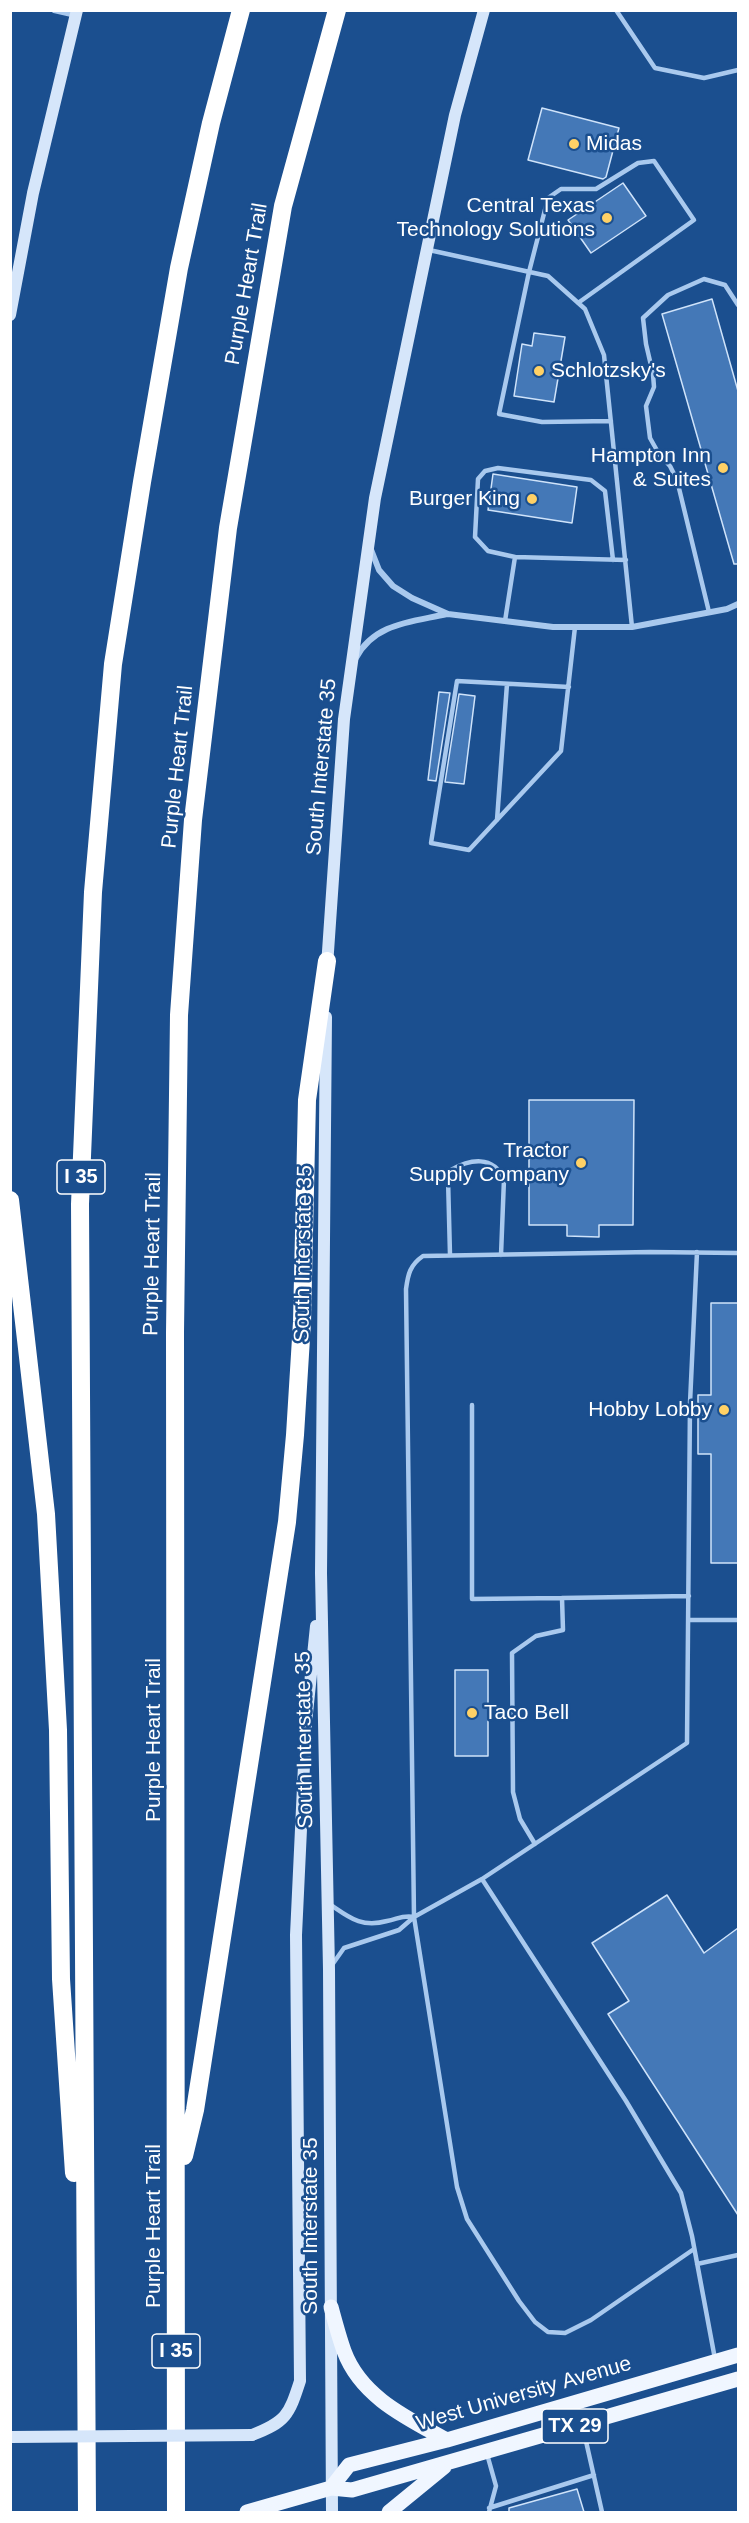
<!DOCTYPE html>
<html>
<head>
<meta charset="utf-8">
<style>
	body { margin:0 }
	#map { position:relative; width:749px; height:2523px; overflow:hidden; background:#1b4f8f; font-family:Helvetica,sans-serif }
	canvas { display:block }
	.frame { position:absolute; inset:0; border:12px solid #fff; pointer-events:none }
</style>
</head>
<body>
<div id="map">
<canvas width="749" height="2523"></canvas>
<div class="frame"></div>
</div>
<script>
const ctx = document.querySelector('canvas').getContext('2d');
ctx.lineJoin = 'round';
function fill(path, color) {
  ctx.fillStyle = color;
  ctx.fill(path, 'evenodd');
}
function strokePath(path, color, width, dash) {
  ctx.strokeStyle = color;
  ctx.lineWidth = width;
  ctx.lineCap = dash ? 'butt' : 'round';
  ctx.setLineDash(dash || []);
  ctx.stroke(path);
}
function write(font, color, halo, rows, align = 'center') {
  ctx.font = font + ' Helvetica,sans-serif';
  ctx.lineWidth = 5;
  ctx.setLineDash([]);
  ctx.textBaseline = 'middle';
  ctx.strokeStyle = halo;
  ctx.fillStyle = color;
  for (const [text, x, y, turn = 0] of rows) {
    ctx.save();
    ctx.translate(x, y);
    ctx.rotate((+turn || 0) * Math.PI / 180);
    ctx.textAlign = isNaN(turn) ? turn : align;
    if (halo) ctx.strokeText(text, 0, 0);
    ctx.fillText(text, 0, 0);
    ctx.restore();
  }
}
const building = new Path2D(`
	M 542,108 L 619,128 L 606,177 L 603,179 L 528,160 Z
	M 623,183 L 646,216 L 591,253 L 568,220 Z
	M 712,299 L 738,391 L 738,564 L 734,564 L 662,314 Z
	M 534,333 L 565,337 L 554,402 L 514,396 L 522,344 L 532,346 Z
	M 493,474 L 577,487 L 572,523 L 488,510 Z
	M 439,692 L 450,693 L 436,781 L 428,780 Z
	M 459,694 L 475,696 L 464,784 L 445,782 Z
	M 529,1100 L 634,1100 L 633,1225 L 599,1225 L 599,1237 L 567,1236 L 567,1225 L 529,1225 Z
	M 711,1303 L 738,1303 L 738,1563 L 711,1563 L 711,1454 L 698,1454 L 698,1395 L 711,1395 Z
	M 455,1670 L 488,1670 L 488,1756 L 455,1756 Z
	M 667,1895 L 704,1953 L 738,1928 L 738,2215 L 608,2014 L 629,2001 L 592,1943 Z
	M 577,2489 L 584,2512 L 509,2512 L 509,2508 Z`);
fill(building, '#4478b7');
strokePath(building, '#cfe3fa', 1.5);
strokePath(new Path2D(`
	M 616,10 L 655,68 L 704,78 L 738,70
	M 429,250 L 548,276 L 585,309 L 604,355 L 632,627
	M 578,303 L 694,220 L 654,161 L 638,163 L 596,189 L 561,189 L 548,198 L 529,272 L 499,414 L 542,422 L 611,421
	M 515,557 L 488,551 L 475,537 L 478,479 L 485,471 L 498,468 L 591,480 L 605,491 L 613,560
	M 709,612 L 677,480 L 670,466 L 659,454 L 650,438 L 646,406 L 654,387 L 653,374 L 646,344 L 643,318 L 668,295 L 704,279 L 725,285 L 738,305
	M 505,621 L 515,557 L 626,560
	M 569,687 L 457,681 L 431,843 L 469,850 L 561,751 L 575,627
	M 497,820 L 507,684
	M 450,1255 L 448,1178 L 451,1170 C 470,1159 493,1155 504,1179 L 501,1255
	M 472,1405 L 472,1599 L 562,1598 L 563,1630 L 536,1636 L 512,1653 L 513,1792 L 520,1819 L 535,1844
	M 562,1598 L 689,1596
	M 689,1620 L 738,1620
	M 482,1879 L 626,2101 L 681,2193 L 692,2236 L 715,2359
	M 331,1905 C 350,1918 362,1928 387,1921 C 398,1919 402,1915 414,1917
	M 332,1965 L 344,1948 L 399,1930 L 414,1917 L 482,1879 L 687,1743 L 690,1403 L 697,1252
	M 694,2249 L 591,2320 L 565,2333 L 548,2332 L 535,2322 L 519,2301 L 467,2219 L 457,2187 L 414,1917 L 406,1289 C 408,1274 410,1265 423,1256 L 650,1252 L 738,1253
	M 697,2264 L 738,2255
	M 583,2428 L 602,2512
	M 487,2454 L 496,2486 L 489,2512
	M 489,2508 L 594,2475`), '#a9c9ee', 4.5);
strokePath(new Path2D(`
	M 54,10 L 76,15
	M 370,547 L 379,570 L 393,586 L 412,598 L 448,614 L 553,627 L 632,627 L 727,609 L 738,604
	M 356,658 C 374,623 412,622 447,614`), '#a9c9ee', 6);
strokePath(new Path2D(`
	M 10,315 L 33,193 L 77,10
	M 327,966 L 344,719 L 375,498 L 455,115 L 484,10
	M 326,1017 L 321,1573 L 329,1969 L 332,2512
	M 252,2435 C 286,2422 289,2415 300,2381 L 296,1935 L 306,1723 L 316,1626`), '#d6e6fa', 12);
strokePath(new Path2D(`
	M 331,2307 C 335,2322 339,2337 344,2351 C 361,2397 407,2418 447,2440
	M 331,2488 L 349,2465 L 447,2440 L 738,2355
	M 247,2512 L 331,2488 L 352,2490 L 738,2379
	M 389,2512 L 444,2467`), '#f0f6ff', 15);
strokePath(new Path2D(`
	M 10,1200 L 46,1514 L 58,1730 L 61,1979 L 74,2173
	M 184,2156 L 195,2110 L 287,1522 L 295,1435 L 302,1322 L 307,1100 L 327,961
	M 87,2512 L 80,1204 L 93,892 L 113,664 L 142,482 L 179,268 L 211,123 L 241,10
	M 176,2512 L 175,1332 L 179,1015 L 193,820 L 228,528 L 283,206 L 337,10`), '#fff', 18);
strokePath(new Path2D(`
	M 11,2437 L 252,2435`), '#d6e6fa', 12);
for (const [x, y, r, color] of [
	[574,144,6,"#ffd166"],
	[607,218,6,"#ffd166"],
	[539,371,6,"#ffd166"],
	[723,468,6,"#ffd166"],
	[532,499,6,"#ffd166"],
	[581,1163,6,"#ffd166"],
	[724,1410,6,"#ffd166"],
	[472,1713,6,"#ffd166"]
]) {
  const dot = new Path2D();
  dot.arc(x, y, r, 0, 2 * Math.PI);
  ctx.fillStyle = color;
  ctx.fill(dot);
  strokePath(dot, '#1b4f8f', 2);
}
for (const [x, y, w] of [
	[81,1177,48],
	[176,2351,48],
	[575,2426,66]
]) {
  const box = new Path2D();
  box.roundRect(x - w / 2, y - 17, w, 34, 4.5);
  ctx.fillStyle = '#1b4f8f';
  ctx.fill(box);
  strokePath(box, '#fff', 1.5);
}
write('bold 20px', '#fff', null, [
	["I 35",81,1177],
	["I 35",176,2351],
	["TX 29",575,2426]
]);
write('21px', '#fff', '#1b4f8f', [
	["Midas",586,144,"left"],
	["Central Texas",595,206],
	["Technology Solutions",595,230],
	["Schlotzsky's",551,371,"left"],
	["Hampton Inn",711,456],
	["& Suites",711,480],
	["Burger King",520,499],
	["Tractor",569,1151],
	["Supply Company",569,1175],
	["Hobby Lobby",712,1410],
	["Taco Bell",484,1713,"left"]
], 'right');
write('21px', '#fff', '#1b4f8f', [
	["Purple Heart Trail",247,284,-80],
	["Purple Heart Trail",178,767,-84],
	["South Interstate 35",322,767,-85],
	["Purple Heart Trail",153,1254,-89],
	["South Interstate 35",304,1254,-89],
	["Purple Heart Trail",154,1740,-90],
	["South Interstate 35",305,1740,-91],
	["Purple Heart Trail",154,2226,-90],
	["South Interstate 35",311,2226,-90],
	["West University Avenue",524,2394,-16]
]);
</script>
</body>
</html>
